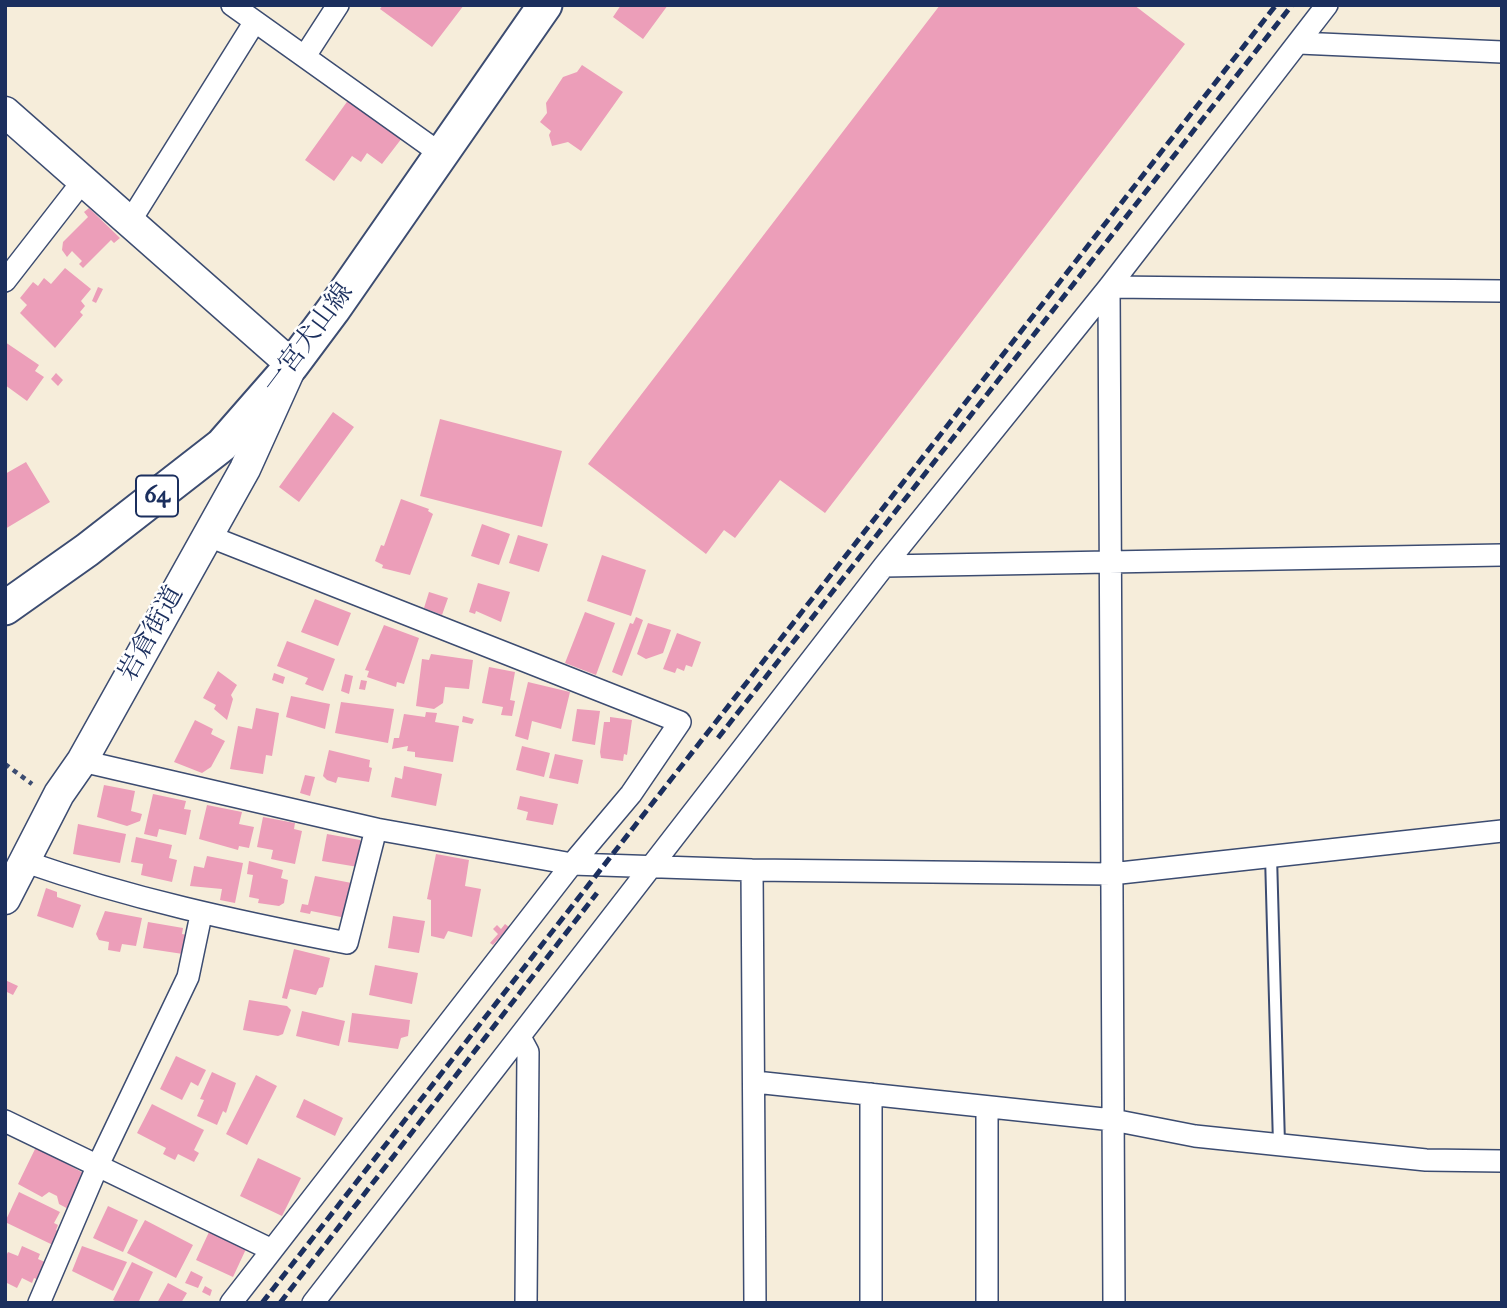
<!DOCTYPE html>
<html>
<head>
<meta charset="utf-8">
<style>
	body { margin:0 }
	#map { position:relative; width:1507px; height:1308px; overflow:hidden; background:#f6edda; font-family:"IM FELL Great Primer",serif }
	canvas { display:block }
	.frame { position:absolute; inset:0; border:7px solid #1b2f5e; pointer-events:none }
</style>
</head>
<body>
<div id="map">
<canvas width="1507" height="1308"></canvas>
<div class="frame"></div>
</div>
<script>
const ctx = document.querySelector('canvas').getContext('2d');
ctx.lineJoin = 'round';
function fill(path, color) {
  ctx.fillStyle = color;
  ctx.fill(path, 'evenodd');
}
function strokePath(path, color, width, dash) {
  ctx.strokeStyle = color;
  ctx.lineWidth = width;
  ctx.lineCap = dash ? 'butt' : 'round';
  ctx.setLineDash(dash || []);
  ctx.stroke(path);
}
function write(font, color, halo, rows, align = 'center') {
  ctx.font = font + ' "IM FELL Great Primer","Noto Serif JP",serif';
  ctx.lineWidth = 5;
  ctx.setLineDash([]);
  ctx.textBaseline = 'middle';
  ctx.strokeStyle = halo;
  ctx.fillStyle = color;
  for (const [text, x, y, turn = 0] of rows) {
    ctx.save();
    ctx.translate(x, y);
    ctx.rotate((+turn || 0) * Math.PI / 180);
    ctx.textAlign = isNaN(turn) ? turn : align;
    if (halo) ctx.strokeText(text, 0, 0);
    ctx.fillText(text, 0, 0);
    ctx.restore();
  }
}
fill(new Path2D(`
	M 383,5 L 464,5 L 432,47 L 380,9 Z
	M 621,5 L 668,5 L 643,39 L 613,17 Z
	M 940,5 L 1134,5 L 1185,44 L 825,513 L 780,480 L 735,538 L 724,530 L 706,554 L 588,464 Z
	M 582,65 L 623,92 L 581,151 L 568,142 L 552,146 L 549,135 L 551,131 L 540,122 L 547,113 L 546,103 L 563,77 L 577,72 Z
	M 349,99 L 402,138 L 382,164 L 367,153 L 361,162 L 352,156 L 334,181 L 305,160 Z
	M 89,208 L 120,238 L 114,243 L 111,240 L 83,268 L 79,264 L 82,261 L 72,251 L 67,257 L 62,250 L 63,242 L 88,217 L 84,212 Z
	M 65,268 L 91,289 L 81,301 L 85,306 L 80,312 L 83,315 L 55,348 L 20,313 L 27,305 L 20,298 L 33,282 L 38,286 L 44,278 L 51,284 Z
	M 98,287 L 103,289 L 96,303 L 92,301 Z
	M 5,342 L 39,365 L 35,371 L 44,377 L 27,401 L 5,385 Z
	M 56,373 L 63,380 L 58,386 L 51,379 Z
	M 333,412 L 354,427 L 299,502 L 279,487 Z
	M 440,419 L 562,451 L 542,527 L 420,496 Z
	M 26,462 L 50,502 L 5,529 L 5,474 Z
	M 401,499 L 429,509 L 428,511 L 433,514 L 410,575 L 382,568 L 383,565 L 375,561 L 381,545 L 384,546 Z
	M 482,524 L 510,534 L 499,565 L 471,556 Z
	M 518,535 L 548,544 L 539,572 L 509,563 Z
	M 602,555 L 646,570 L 631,616 L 587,601 Z
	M 478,583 L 510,592 L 501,622 L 476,611 L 475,614 L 469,612 Z
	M 429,592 L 448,598 L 442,615 L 424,608 Z
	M 315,599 L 351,613 L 338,646 L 301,632 Z
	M 585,612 L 615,623 L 596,675 L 565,663 Z
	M 636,617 L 643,620 L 622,676 L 612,672 L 630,623 L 633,624 Z
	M 648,623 L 671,630 L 663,653 L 646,659 L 637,654 Z
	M 384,625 L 419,638 L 404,684 L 397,682 L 396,687 L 367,677 L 369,671 L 365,670 Z
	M 677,633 L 701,642 L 692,667 L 686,665 L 684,671 L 677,668 L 675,673 L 663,669 Z
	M 287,641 L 335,659 L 323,691 L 305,684 L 308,678 L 277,666 Z
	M 431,654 L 473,660 L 469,689 L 445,687 L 443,703 L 434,709 L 416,706 L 422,659 L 429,660 Z
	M 489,667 L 515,672 L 510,700 L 515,701 L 512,716 L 501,715 L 503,707 L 482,703 Z
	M 218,671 L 237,685 L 231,695 L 233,699 L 227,720 L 214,709 L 216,705 L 203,698 Z
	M 274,673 L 285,677 L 283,684 L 272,680 Z
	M 345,674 L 353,676 L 349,694 L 341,691 Z
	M 361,680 L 367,681 L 365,690 L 359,689 Z
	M 528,682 L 570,692 L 561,729 L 532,721 L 528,740 L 515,736 Z
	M 291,696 L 330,704 L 325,729 L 286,717 Z
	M 341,702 L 394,709 L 388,743 L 335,733 Z
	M 256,708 L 279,713 L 272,756 L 266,755 L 263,774 L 230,769 L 238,726 L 252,729 Z
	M 577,709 L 600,711 L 595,745 L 572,741 Z
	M 426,712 L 437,713 L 435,722 L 459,726 L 453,762 L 415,757 L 415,752 L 407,751 L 408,746 L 392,749 L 394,738 L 399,738 L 404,714 L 425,717 Z
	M 463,716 L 474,719 L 472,724 L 462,722 Z
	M 610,717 L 632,720 L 627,755 L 624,754 L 623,761 L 601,758 L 600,752 L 604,722 L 610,722 Z
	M 195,720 L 213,729 L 211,734 L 225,741 L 211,767 L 202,773 L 174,762 Z
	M 522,746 L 550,753 L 544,777 L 516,770 Z
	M 329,750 L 370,760 L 369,767 L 372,768 L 369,782 L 338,777 L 336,783 L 327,780 L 323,776 Z
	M 555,754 L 583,760 L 578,784 L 549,778 Z
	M 404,766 L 442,774 L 436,806 L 391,797 L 395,777 L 402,779 Z
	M 305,775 L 315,777 L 310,796 L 300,793 Z
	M 104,785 L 135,791 L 131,811 L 142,814 L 140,821 L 127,826 L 97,817 Z
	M 153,794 L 186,801 L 184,809 L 191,810 L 186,835 L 159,829 L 157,837 L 144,834 Z
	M 520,796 L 558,804 L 553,825 L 526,820 L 528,812 L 517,809 Z
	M 207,805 L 242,812 L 239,824 L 254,827 L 249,848 L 239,846 L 238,850 L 199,839 Z
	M 263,817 L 295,823 L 294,829 L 302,831 L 295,864 L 271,859 L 273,850 L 257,847 Z
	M 78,824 L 126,834 L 120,863 L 73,854 Z
	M 327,834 L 360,840 L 363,846 L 358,867 L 322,861 Z
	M 136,837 L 172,845 L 169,858 L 177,860 L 172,882 L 141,875 L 143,864 L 131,862 Z
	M 436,854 L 469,860 L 465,886 L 481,889 L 472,937 L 448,931 L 444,939 L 431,936 L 431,900 L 427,899 Z
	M 207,856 L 243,863 L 235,903 L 220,900 L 222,889 L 190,886 L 194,866 L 204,868 Z
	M 249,861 L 283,870 L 281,878 L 288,880 L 284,903 L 279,906 L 258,903 L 259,899 L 249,897 L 253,875 L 247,874 Z
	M 315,876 L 357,884 L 346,918 L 311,911 L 310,914 L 300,912 L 302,904 L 308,905 Z
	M 46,888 L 57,892 L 57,897 L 81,905 L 73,928 L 37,916 Z
	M 105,911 L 142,918 L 136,946 L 122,944 L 120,952 L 108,950 L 109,942 L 99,940 L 96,934 Z
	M 393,916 L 425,921 L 419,953 L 388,948 Z
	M 148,922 L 183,928 L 182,934 L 187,935 L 183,954 L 143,948 Z
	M 505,924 L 509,927 L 493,945 L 490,943 L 498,934 L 493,929 L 497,925 L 501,929 Z
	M 294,949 L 330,958 L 323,987 L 319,988 L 316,995 L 290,989 L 287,999 L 282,998 Z
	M 375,965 L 418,973 L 412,1004 L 369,995 Z
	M 5,980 L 18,986 L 13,995 L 5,991 Z
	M 249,1000 L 287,1006 L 291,1010 L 283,1034 L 278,1036 L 243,1030 Z
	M 302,1011 L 345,1021 L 339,1046 L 296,1036 Z
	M 352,1013 L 410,1020 L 408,1036 L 401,1038 L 398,1049 L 348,1042 Z
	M 176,1056 L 206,1070 L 198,1086 L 191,1082 L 182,1100 L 160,1089 Z
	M 212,1072 L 236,1083 L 226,1113 L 223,1111 L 217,1125 L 197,1116 L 204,1100 L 200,1099 Z
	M 256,1075 L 277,1086 L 247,1145 L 226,1134 Z
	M 304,1099 L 343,1118 L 335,1136 L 296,1117 Z
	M 152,1104 L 204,1130 L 194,1150 L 199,1153 L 194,1162 L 178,1154 L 175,1160 L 163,1154 L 166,1148 L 137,1133 Z
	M 36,1147 L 87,1175 L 72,1211 L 59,1204 L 57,1196 L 49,1192 L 42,1197 L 18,1184 Z
	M 258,1158 L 301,1178 L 282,1216 L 240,1196 Z
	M 19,1192 L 60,1212 L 54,1223 L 58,1225 L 56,1230 L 62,1233 L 55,1246 L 5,1222 Z
	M 108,1206 L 138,1220 L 123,1252 L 93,1238 Z
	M 145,1220 L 193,1245 L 176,1278 L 127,1253 Z
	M 209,1232 L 246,1249 L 233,1277 L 196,1260 Z
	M 22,1246 L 40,1254 L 38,1259 L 47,1263 L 39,1280 L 34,1278 L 32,1283 L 22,1278 L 17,1288 L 5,1282 L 5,1258 L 8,1252 L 18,1256 Z
	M 82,1246 L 127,1262 L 113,1291 L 72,1271 Z
	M 132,1262 L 153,1272 L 138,1303 L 119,1303 L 113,1300 Z
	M 191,1271 L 203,1277 L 198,1288 L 185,1283 Z
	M 168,1283 L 187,1293 L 181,1303 L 157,1303 Z
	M 205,1286 L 212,1290 L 210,1296 L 202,1292 Z`), '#ec9eb9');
const lane = new Path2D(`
	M 1271,856 L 1279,1144`);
const street = new Path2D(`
	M 232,5 L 441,154
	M 1299,43 L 1502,52
	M 305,56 L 338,5
	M 129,223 L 254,23
	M 5,281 L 82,182
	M 1109,287 L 1114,1303
	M 1109,287 L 1502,291
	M 206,535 L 680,722 L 631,794 L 572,864 L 231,1303
	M 884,566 L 1502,555
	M 82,761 L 376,829 L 572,864 L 752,870 L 1111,874 L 1502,831
	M 23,861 C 132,899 235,921 347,943 L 376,829
	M 752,870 L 755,1303
	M 520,1037 L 528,1052 L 526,1303
	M 755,1082 L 1113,1120 L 1195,1136 L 1426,1160 L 1502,1161
	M 871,1094 L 871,1303
	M 987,1107 L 987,1303
	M 5,1121 L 272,1250
	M 39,1303 L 98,1165 L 188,977 L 201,915
	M 313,1303 L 884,566 L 1109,287 L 1327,5`);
const secondary = new Path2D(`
	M 5,112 L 292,365 L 245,469 L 82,761 L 59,794 L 5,899`);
const primary = new Path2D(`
	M 5,608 L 87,550 L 222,445 L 292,365 L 333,310 L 545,5`);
strokePath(lane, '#3c4c71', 14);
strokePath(street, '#3c4c71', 24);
strokePath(secondary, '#3c4c71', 33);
strokePath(primary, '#3c4c71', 37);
strokePath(new Path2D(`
	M 5,764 L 32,784`), '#3c4c71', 4.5, [5, 5]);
strokePath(lane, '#fff', 10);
strokePath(street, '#fff', 21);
strokePath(secondary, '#fff', 30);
strokePath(primary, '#fff', 33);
strokePath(new Path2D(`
	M 718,738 L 1292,5
	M 262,1303 L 1276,5
	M 280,1303 L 597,893`), '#1b2f5e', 5, [10, 5]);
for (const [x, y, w] of [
	[157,496,42]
]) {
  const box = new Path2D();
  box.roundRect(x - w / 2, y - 20.5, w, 41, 5);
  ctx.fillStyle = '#fff';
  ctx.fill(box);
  strokePath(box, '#1b2f5e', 2);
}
write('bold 24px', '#1b2f5e', null, [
	["64",157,496]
]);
write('26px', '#1b2f5e', '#fff', [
	["一宮犬山線",309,339,-53],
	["岩倉街道",152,634,-61]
]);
</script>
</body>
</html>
